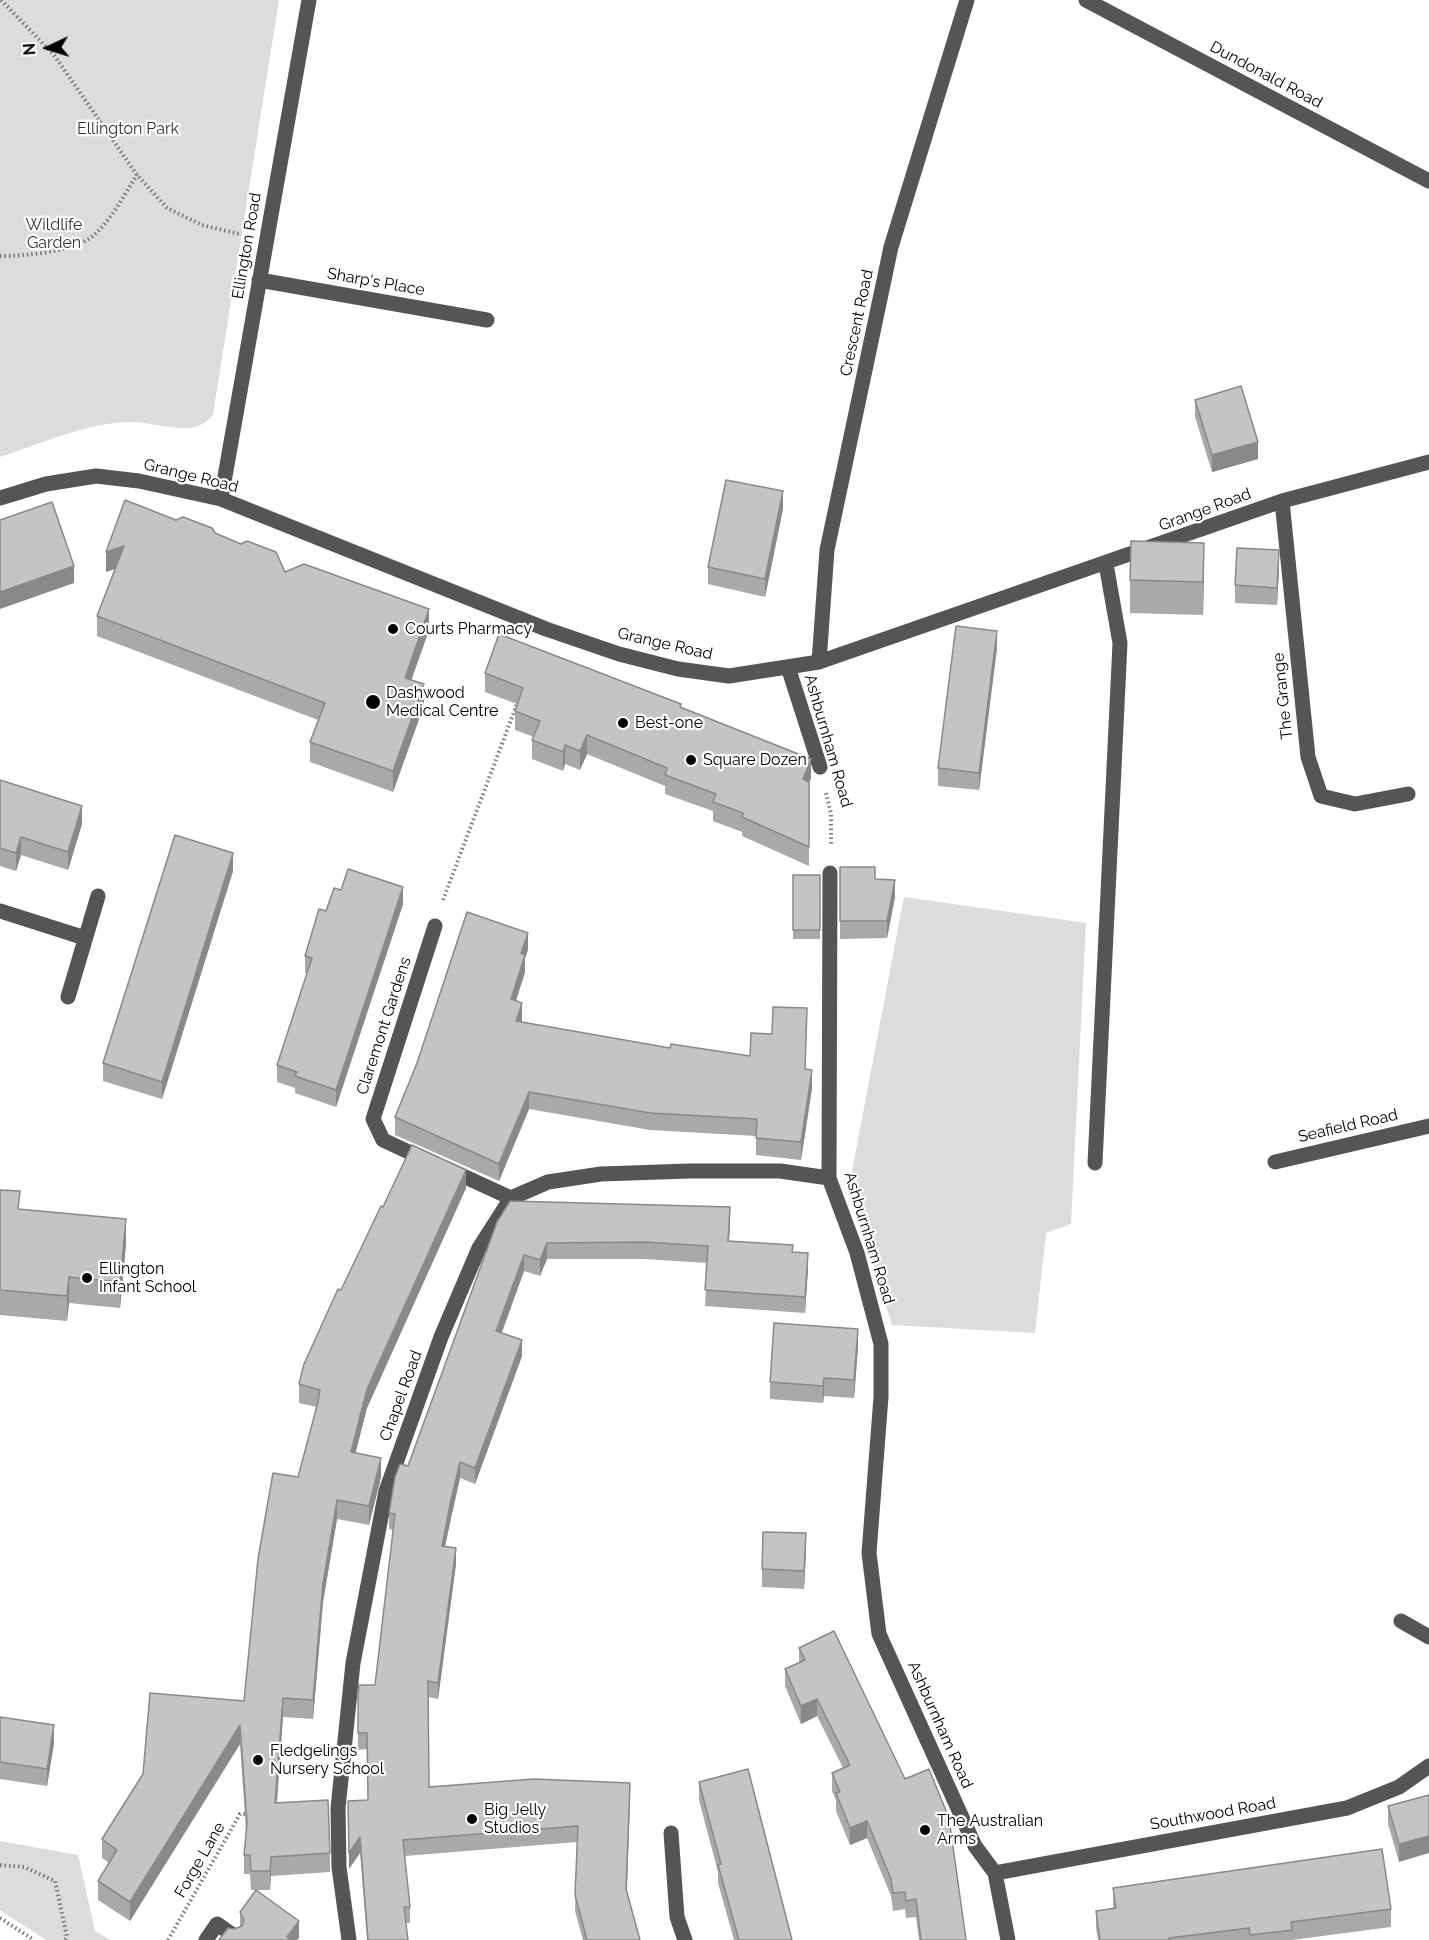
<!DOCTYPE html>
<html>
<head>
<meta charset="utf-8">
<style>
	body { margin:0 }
	#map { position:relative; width:1429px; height:1940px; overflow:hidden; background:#fff; font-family:Raleway,sans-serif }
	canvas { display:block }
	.north { position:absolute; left:18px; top:18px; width:60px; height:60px; -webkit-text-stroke:4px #fff; paint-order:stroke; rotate:266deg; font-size:16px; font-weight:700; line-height:24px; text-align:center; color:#000 }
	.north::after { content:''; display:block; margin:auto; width:21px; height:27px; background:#000; clip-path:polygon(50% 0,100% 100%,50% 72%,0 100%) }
</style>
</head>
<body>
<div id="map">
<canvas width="1429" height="1940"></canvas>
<div class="north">N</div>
</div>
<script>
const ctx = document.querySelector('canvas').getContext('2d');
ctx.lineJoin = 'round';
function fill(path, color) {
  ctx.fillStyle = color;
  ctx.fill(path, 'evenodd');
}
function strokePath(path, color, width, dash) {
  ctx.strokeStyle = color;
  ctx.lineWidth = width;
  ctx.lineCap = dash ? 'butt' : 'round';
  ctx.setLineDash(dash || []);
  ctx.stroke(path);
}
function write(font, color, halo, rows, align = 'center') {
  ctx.font = font + ' Raleway,sans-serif';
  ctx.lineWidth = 4.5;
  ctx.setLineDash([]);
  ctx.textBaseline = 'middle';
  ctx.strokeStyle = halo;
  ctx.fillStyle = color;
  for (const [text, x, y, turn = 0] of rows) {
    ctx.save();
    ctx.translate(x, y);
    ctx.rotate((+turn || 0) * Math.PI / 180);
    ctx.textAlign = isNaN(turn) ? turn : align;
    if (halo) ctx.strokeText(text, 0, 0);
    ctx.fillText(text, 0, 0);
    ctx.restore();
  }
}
fill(new Path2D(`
	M 0,0 L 279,0 L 213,414 C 197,440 158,422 132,422 C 88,422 43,443 0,457 Z
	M 904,897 L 1086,923 L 1071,1224 L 1046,1233 L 1035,1333 L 892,1325 L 849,1187 Z
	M 0,1841 L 78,1855 L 95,1931 L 111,1940 L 46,1940 L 0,1910 Z`), '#dcdcdc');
strokePath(new Path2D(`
	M 1,0 L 54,55 L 137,175 L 167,208 L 202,225 L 239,234
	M 0,256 C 25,256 75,252 94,235 C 112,219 124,195 137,175
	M 826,793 L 831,814 L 831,845
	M 443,900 L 517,704
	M 0,1865 L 24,1867 L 55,1881 L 67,1937 L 65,1940
	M 0,1918 L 34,1940
	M 168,1940 L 240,1814 L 250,1814`), '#777', 4, [1.5, 3]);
strokePath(new Path2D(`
	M 1086,0 L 1429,181
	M 259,280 L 487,320
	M 0,498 L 46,484 L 96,476 L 139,481 L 221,499 L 546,629 L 619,654 L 678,669 L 729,676 L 819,662 L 1282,501 L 1429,462
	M 221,499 L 309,0
	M 1282,501 L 1308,757 L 1321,796 L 1355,804 L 1408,794
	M 819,662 L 827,550 L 891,247 L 967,0
	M 788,667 L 820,767
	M 830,873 L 829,1178 L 857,1253 L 881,1344 L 881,1397 L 869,1553 L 879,1634 L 975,1846 L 995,1873 L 1008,1940
	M 0,911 L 85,938
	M 68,997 L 98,896
	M 426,1160 L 383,1140 L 373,1119 L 435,926
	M 1275,1162 L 1429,1126
	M 1095,1163 L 1120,643 L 1106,564
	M 448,1169 L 511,1198
	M 1401,1621 L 1429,1637
	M 671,1833 L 677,1917 L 685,1940
	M 995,1873 L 1347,1808 L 1399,1787 L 1429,1766
	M 206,1940 L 217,1924 L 234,1936
	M 349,1940 L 339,1867 L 338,1808 L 353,1663 L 386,1491 L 441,1337 L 479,1248 L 511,1198 L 548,1182 L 601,1174 L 689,1171 L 780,1171 L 829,1178`), '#555', 15);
fill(new Path2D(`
	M 1195,400 L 1258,459 L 1212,472 L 1195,417 Z
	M 783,509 L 765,597 L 708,584 L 708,567 Z
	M 215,533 L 285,572 L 429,630 L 411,680 L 424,705 L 393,792 L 310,762 L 310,742 L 318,720 L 97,636 L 97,616 L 115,569 L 106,572 Z
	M 1279,568 L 1277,605 L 1235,603 L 1235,585 Z
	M 1204,575 L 1203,615 L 1130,613 L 1130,580 Z
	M 997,648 L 979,790 L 938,786 L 938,768 Z
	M 485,673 L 681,708 L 811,778 L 809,782 L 809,866 L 742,836 L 742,832 L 713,821 L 713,811 L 665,794 L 665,786 L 587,754 L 580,770 L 565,764 L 563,771 L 532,759 L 532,740 L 534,737 L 515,730 L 515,711 L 517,704 L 485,692 Z
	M 0,780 L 82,824 L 68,870 L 21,855 L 16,871 L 0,866 Z
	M 840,867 L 875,879 L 895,897 L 887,938 L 840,939 Z
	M 233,871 L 162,1099 L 103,1081 L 103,1063 Z
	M 793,875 L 820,875 L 820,939 L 793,939 Z
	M 403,904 L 336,1107 L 295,1093 L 295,1088 L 277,1082 L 277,1065 L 307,973 L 305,973 L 305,956 L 326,911 Z
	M 528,950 L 525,958 L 525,972 L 516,1001 L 522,1020 L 522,1022 L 670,1048 L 750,1056 L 772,1034 L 807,1026 L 805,1069 L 812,1088 L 801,1160 L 756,1155 L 756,1136 L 650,1130 L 529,1109 L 499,1181 L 395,1135 L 395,1117 L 417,1063 Z
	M 466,1188 L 367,1408 L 355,1453 L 381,1477 L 369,1525 L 337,1519 L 323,1602 L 313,1719 L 283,1717 L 277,1803 L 330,1853 L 330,1872 L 271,1876 L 270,1890 L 257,1890 L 299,1938 L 234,1929 L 240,1927 L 240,1912 L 256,1890 L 251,1890 L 250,1874 L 244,1874 L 244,1855 L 246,1831 L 240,1744 L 130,1921 L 98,1900 L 98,1881 L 109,1863 L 102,1858 L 102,1839 L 244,1701 L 298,1477 L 317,1407 L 299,1403 L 299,1384 L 341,1290 L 383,1207 Z
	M 0,1190 L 20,1209 L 126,1244 L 120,1308 L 69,1303 L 67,1321 L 0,1315 Z
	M 497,1222 L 730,1224 L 729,1241 L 793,1252 L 808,1269 L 805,1313 L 705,1306 L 707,1263 L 644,1259 L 547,1259 L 540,1276 L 524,1271 L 502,1333 L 522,1356 L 475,1484 L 460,1478 L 445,1546 L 456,1564 L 438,1699 L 428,1697 L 429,1787 L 630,1800 L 627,1891 L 640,1940 L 583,1940 L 575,1911 L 577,1842 L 405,1856 L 410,1907 L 410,1923 L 406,1923 L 408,1940 L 367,1940 L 360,1853 L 349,1869 L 348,1801 L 368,1800 L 367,1749 L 358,1750 L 358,1695 L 375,1685 L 393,1530 L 389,1529 L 389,1513 L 408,1466 Z
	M 858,1347 L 854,1398 L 824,1396 L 823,1403 L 770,1399 L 770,1382 Z
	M 806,1551 L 804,1589 L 762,1587 L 762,1569 Z
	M 799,1648 L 966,1940 L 919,1940 L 916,1917 L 906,1918 L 905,1909 L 893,1911 L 891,1896 L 867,1838 L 850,1845 L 836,1811 L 836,1800 L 832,1791 L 832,1773 L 843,1768 L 817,1716 L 801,1724 L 785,1686 L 785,1669 L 799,1662 Z
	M 0,1717 L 54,1743 L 47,1786 L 0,1779 Z
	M 699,1782 L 792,1940 L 734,1940 L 718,1883 L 718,1872 L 699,1800 Z
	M 1429,1795 L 1399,1862 L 1388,1824 L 1388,1806 Z
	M 1113,1888 L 1391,1909 L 1391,1927 L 1292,1940 L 1098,1940 L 1096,1928 L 1096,1911 L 1113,1908 Z`), '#a9a9a9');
fill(new Path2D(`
	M 1258,442 L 1258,459 L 1212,472 L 1212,455 Z
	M 783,491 L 783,509 L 765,597 L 765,579 Z
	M 1204,543 L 1204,575 L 1203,615 L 1203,582 Z
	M 124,546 L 124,566 L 106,572 L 106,552 Z
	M 1279,550 L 1279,568 L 1277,605 L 1277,588 Z
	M 74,566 L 74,583 L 0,609 L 0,592 Z
	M 429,609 L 429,630 L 405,698 L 405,678 Z
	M 997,631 L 997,648 L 979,790 L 979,773 Z
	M 424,684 L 424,705 L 393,792 L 393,771 Z
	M 587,735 L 587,754 L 580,770 L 580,751 Z
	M 565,745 L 565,764 L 563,771 L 563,752 Z
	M 811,759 L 811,778 L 803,798 L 803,779 Z
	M 82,806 L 82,824 L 68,870 L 68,852 Z
	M 21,837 L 21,855 L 16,871 L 16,853 Z
	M 233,853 L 233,871 L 162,1099 L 162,1082 Z
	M 895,880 L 895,897 L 887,938 L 887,921 Z
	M 403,887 L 403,904 L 336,1107 L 336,1090 Z
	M 528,933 L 528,950 L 525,958 L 525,972 L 511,1016 L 511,999 L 521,953 Z
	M 522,1003 L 522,1020 L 516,1038 L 516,1021 Z
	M 812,1070 L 812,1088 L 801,1160 L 801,1142 Z
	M 529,1092 L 529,1109 L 499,1181 L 499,1164 Z
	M 466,1170 L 466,1188 L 367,1408 L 351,1471 L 351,1452 L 367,1389 Z
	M 730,1207 L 730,1224 L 728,1257 L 728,1241 Z
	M 126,1219 L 126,1244 L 120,1308 L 120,1282 Z
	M 547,1243 L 547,1259 L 540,1276 L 540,1260 Z
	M 808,1253 L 808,1269 L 805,1313 L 805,1297 Z
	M 524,1255 L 524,1271 L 496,1347 L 496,1331 Z
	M 69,1277 L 69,1303 L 67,1321 L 67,1296 Z
	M 858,1329 L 858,1347 L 854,1398 L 854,1380 Z
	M 522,1340 L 522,1356 L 475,1484 L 475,1468 Z
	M 824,1378 L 824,1396 L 823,1403 L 823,1386 Z
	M 381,1458 L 381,1477 L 369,1525 L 369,1506 Z
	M 460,1462 L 460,1478 L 451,1517 L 442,1562 L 442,1546 L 451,1500 Z
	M 337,1500 L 337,1519 L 323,1602 L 313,1719 L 313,1700 L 323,1583 Z
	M 806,1533 L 806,1551 L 804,1589 L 804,1571 Z
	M 456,1548 L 456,1564 L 438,1699 L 438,1683 Z
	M 283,1698 L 283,1717 L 275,1822 L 275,1803 Z
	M 817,1699 L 817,1716 L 801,1724 L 801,1706 Z
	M 54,1725 L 54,1743 L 47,1786 L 47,1769 Z
	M 240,1725 L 240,1744 L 130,1921 L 130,1902 Z
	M 630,1783 L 630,1800 L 626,1906 L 626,1889 Z
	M 867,1821 L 867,1838 L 850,1845 L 850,1828 Z
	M 1429,1836 L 1429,1853 L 1399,1862 L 1399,1844 Z
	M 360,1837 L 360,1853 L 349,1869 L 349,1853 Z
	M 271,1857 L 271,1876 L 270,1890 L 270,1871 Z
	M 299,1921 L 299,1938 L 297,1940 L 287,1940 L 287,1937 Z`), '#898989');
const building = new Path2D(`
	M 1241,386 L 1258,442 L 1212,455 L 1195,400 Z
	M 726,480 L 783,491 L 765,579 L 708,567 Z
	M 125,500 L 176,520 L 183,517 L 212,528 L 215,533 L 241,544 L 247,541 L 276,552 L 285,572 L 304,564 L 429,609 L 405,678 L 424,684 L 393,771 L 310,742 L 325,703 L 97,616 L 124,546 L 106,552 Z
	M 52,502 L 74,566 L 0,592 L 0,520 Z
	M 1131,541 L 1204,543 L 1203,582 L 1130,580 Z
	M 1237,548 L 1279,550 L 1277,588 L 1235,585 Z
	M 956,626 L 997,631 L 979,773 L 938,768 Z
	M 499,634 L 681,704 L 680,707 L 811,759 L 803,779 L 809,782 L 809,847 L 742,817 L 743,813 L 713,802 L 716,794 L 665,775 L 667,768 L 587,735 L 580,751 L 565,745 L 563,752 L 532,740 L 540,721 L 515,711 L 523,688 L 485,673 Z
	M 0,780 L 82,806 L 68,852 L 21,837 L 16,853 L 0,848 Z
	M 175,835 L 233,853 L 162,1082 L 103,1063 Z
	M 840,867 L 875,867 L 875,879 L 895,880 L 887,921 L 840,921 Z
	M 348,869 L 403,887 L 336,1090 L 295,1076 L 297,1072 L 277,1065 L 312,958 L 305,956 L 319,909 L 326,911 L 334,888 L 341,890 Z
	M 793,875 L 820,875 L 820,930 L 793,930 Z
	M 467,912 L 528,933 L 521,953 L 525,955 L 511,999 L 522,1003 L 516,1021 L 670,1048 L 671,1044 L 750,1056 L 751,1033 L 772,1034 L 773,1007 L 807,1008 L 805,1069 L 812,1070 L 801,1142 L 756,1138 L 757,1119 L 650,1113 L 529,1092 L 499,1164 L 395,1117 L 417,1063 Z
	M 412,1145 L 466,1170 L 367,1389 L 351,1452 L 381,1458 L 369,1506 L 337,1500 L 323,1583 L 313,1700 L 283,1698 L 275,1803 L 328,1800 L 330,1853 L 271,1857 L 270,1871 L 251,1871 L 250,1855 L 244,1855 L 247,1823 L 240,1725 L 130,1902 L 98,1881 L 117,1850 L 102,1839 L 143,1774 L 150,1693 L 244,1701 L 258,1559 L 273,1473 L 298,1477 L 318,1402 L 320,1390 L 299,1384 L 304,1364 L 338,1289 L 341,1290 L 381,1206 L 383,1207 Z
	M 0,1190 L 20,1191 L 18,1209 L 126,1219 L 120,1282 L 69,1277 L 67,1296 L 0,1290 Z
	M 510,1201 L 730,1207 L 728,1241 L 793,1245 L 792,1252 L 808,1253 L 805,1297 L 705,1290 L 708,1246 L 644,1242 L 547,1243 L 540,1260 L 524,1255 L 496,1331 L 522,1340 L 475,1468 L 460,1462 L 451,1500 L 442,1546 L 456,1548 L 438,1683 L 428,1681 L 429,1787 L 534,1779 L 630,1783 L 626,1889 L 640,1940 L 587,1940 L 575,1895 L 578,1826 L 403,1840 L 410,1907 L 404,1907 L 408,1940 L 368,1940 L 360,1837 L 349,1853 L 348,1801 L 368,1800 L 367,1733 L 358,1733 L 358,1695 L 359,1685 L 375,1685 L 395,1514 L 389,1513 L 395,1477 L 400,1464 L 408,1466 L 497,1222 Z
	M 774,1323 L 858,1329 L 854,1380 L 824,1378 L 823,1386 L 770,1382 Z
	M 763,1532 L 806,1533 L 804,1571 L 762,1569 Z
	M 834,1631 L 905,1779 L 929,1769 L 949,1818 L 966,1940 L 921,1940 L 916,1899 L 906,1901 L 905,1892 L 893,1893 L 891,1879 L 867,1821 L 850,1828 L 836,1793 L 840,1792 L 832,1773 L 850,1765 L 817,1699 L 801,1706 L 785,1669 L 805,1660 L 799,1648 Z
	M 0,1717 L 54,1725 L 47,1769 L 0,1762 Z
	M 748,1769 L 792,1940 L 739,1940 L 718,1865 L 721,1864 L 699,1782 Z
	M 1429,1795 L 1429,1836 L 1399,1844 L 1388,1806 Z
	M 1382,1849 L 1391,1909 L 1291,1922 L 1292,1930 L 1250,1935 L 1249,1928 L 1169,1938 L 1169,1940 L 1100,1940 L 1096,1911 L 1116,1908 L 1113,1888 Z
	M 256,1890 L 299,1921 L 287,1937 L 291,1940 L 219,1940 L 228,1928 L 234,1929 L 242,1926 L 244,1920 L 240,1912 Z`);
fill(building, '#c4c4c4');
strokePath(building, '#898989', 1.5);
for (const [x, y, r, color] of [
	[393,629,6,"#000"],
	[373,702,8,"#000"],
	[623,723,6,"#000"],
	[691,760,6,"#000"],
	[87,1278,6,"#000"],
	[258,1760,6,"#000"],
	[472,1819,6,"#000"],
	[925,1830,6,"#000"]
]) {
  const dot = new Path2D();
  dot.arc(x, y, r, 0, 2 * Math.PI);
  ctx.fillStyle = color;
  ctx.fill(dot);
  strokePath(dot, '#fff', 2);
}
write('16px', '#000', '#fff', [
	["Dundonald Road",1266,75,28],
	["Ellington Road",247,246,-80],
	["Sharp's Place",376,282,10],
	["Crescent Road",857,323,-78],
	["Grange Road",191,476,14],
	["Grange Road",1205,510,-20],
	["Grange Road",665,644,13],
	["The Grange",1283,696,-96],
	["Ashburnham Road",828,741,74],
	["Claremont Gardens",384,1026,-72],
	["Seafield Road",1348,1126,-13],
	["Ashburnham Road",869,1238,73],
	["Chapel Road",401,1396,-70],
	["Ashburnham Road",940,1725,66],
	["Southwood Road",1213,1814,-10],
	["Forge Lane",200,1860,-60]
]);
write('16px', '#333', '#fff', [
	["Ellington Park",128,129],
	["Wildlife",54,225],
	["Garden",54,243]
]);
write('16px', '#000', '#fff', [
	["Courts Pharmacy",405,629],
	["Dashwood",386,693],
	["Medical Centre",386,711],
	["Best-one",635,723],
	["Square Dozen",703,760],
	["Ellington",99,1269],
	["Infant School",99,1287],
	["Fledgelings",270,1751],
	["Nursery School",270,1769],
	["Big Jelly",484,1810],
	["Studios",484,1828],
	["The Australian",937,1821],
	["Arms",937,1839]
], 'left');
</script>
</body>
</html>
